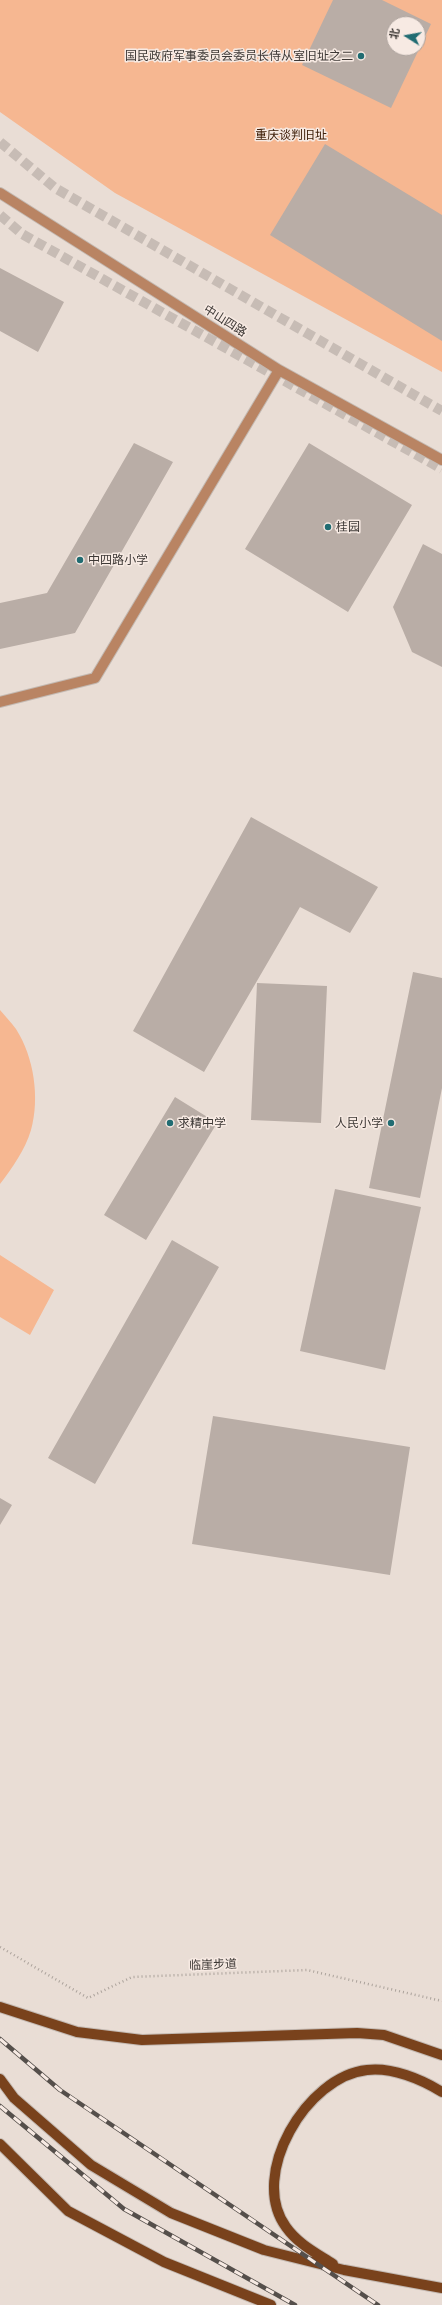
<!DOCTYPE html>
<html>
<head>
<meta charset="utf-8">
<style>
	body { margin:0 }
	#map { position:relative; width:442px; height:2305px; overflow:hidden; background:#e9ddd5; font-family:"Alegreya Sans","Noto Sans SC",sans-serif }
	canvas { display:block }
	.north { position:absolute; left:386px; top:16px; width:40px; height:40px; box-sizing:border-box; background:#f7eae3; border:1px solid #ada39e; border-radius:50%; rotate:281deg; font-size:11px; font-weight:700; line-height:16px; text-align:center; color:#3e3936 }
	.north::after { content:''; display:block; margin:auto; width:14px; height:18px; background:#216c72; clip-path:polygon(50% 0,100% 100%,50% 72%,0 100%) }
</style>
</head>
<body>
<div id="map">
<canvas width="442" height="2305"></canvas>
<div class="north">北</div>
</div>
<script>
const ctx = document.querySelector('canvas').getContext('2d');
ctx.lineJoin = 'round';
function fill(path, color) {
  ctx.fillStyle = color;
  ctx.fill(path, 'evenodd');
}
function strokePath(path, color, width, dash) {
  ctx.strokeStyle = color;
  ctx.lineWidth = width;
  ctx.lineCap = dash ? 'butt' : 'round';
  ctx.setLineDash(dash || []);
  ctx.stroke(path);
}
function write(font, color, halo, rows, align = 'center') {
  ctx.font = font + ' "Alegreya Sans","Noto Sans SC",sans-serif';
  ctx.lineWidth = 3;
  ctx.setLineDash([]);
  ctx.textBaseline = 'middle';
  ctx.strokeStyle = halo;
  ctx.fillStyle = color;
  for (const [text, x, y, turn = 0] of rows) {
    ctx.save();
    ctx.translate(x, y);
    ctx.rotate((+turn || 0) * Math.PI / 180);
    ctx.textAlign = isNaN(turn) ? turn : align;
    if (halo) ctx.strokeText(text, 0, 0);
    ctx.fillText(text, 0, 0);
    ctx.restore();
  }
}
fill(new Path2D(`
	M 0,0 L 442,0 L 442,372 L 115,193 L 0,112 ZM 394,24 L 418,24 L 418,48 L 394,48 Z
	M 0,1010 C 5,1016 11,1022 16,1029 C 34,1057 40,1098 31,1130 C 25,1150 12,1168 0,1184 Z
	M 0,1255 L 54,1290 L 30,1335 L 0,1317 Z`), '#f6b791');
fill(new Path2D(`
	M 333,0 L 382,0 L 431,24 L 391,108 L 302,65 ZM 394,24 L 418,24 L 418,48 L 394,48 Z
	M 325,144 L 442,215 L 442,341 L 270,235 Z
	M 0,268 L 64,302 L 38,352 L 0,331 Z
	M 134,443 L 173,462 L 75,633 L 0,649 L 0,603 L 47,593 Z
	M 309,443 L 412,505 L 348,612 L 245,549 Z
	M 423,544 L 442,554 L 442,667 L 412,652 L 393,607 Z
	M 251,817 L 378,887 L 350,933 L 300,907 L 204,1072 L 133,1031 Z
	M 413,972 L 442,978 L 442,1088 L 420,1198 L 369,1188 Z
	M 257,983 L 327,986 L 321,1123 L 251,1120 Z
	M 175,1097 L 217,1123 L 146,1240 L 104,1215 Z
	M 335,1189 L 421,1207 L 385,1370 L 300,1351 Z
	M 172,1240 L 219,1267 L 95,1484 L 48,1458 Z
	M 213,1416 L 410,1447 L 390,1575 L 192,1544 Z
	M 0,1498 L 12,1505 L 0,1525 Z`), '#b9ada6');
strokePath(new Path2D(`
	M 0,142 L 55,188 L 442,411
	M 0,215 L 22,234 L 442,469`), '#c7bcb5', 10, [10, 5]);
const minor = new Path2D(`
	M 0,193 L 279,370 L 442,460
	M 0,702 L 95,678 L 279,370`);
const major = new Path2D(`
	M 0,2007 L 77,2032 L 142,2040 L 357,2033 L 384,2035 L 442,2055
	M 0,2079 L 14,2098 L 91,2165 L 171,2213 L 264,2250 L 344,2270 L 442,2288
	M 0,2144 L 68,2211 L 164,2262 L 271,2305
	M 333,2264 C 316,2253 298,2244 286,2227 C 248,2175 307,2076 367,2070 C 392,2067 421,2079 442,2092`);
strokePath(minor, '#c3b9b2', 12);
strokePath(major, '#c3b9b2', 12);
strokePath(new Path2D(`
	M 0,1947 L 88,1998 L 132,1977 L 307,1970 L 442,2001`), '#aba29b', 2.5, [1, 3]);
strokePath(minor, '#b98463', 10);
strokePath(major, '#79421c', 10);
const rail = new Path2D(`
	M 0,2039 L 60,2090 L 378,2305
	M 0,2106 L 124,2209 L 295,2305`);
strokePath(rail, '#554f4b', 4.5);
strokePath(rail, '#f7eae3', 3, [9]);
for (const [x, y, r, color] of [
	[361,56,4,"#216c72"],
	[328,527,4,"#216c72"],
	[80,560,4,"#216c72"],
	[170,1123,4,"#216c72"],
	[391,1123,4,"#216c72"]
]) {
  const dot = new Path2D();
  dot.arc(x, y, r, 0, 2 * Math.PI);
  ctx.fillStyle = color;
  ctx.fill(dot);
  strokePath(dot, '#f7eae3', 1.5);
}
write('12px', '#3e3936', '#f7eae3', [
	["国民政府军事委员会委员长侍从室旧址之二",353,56,"right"],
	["桂园",336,527],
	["中四路小学",88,560],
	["求精中学",178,1123],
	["人民小学",383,1123,"right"]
], 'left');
write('12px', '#40200a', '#f7eae3', [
	["重庆谈判旧址",291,135]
]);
write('12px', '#3e3936', '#f7eae3', [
	["中山四路",225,321,32],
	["临崖步道",213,1965,-2]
]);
</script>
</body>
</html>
